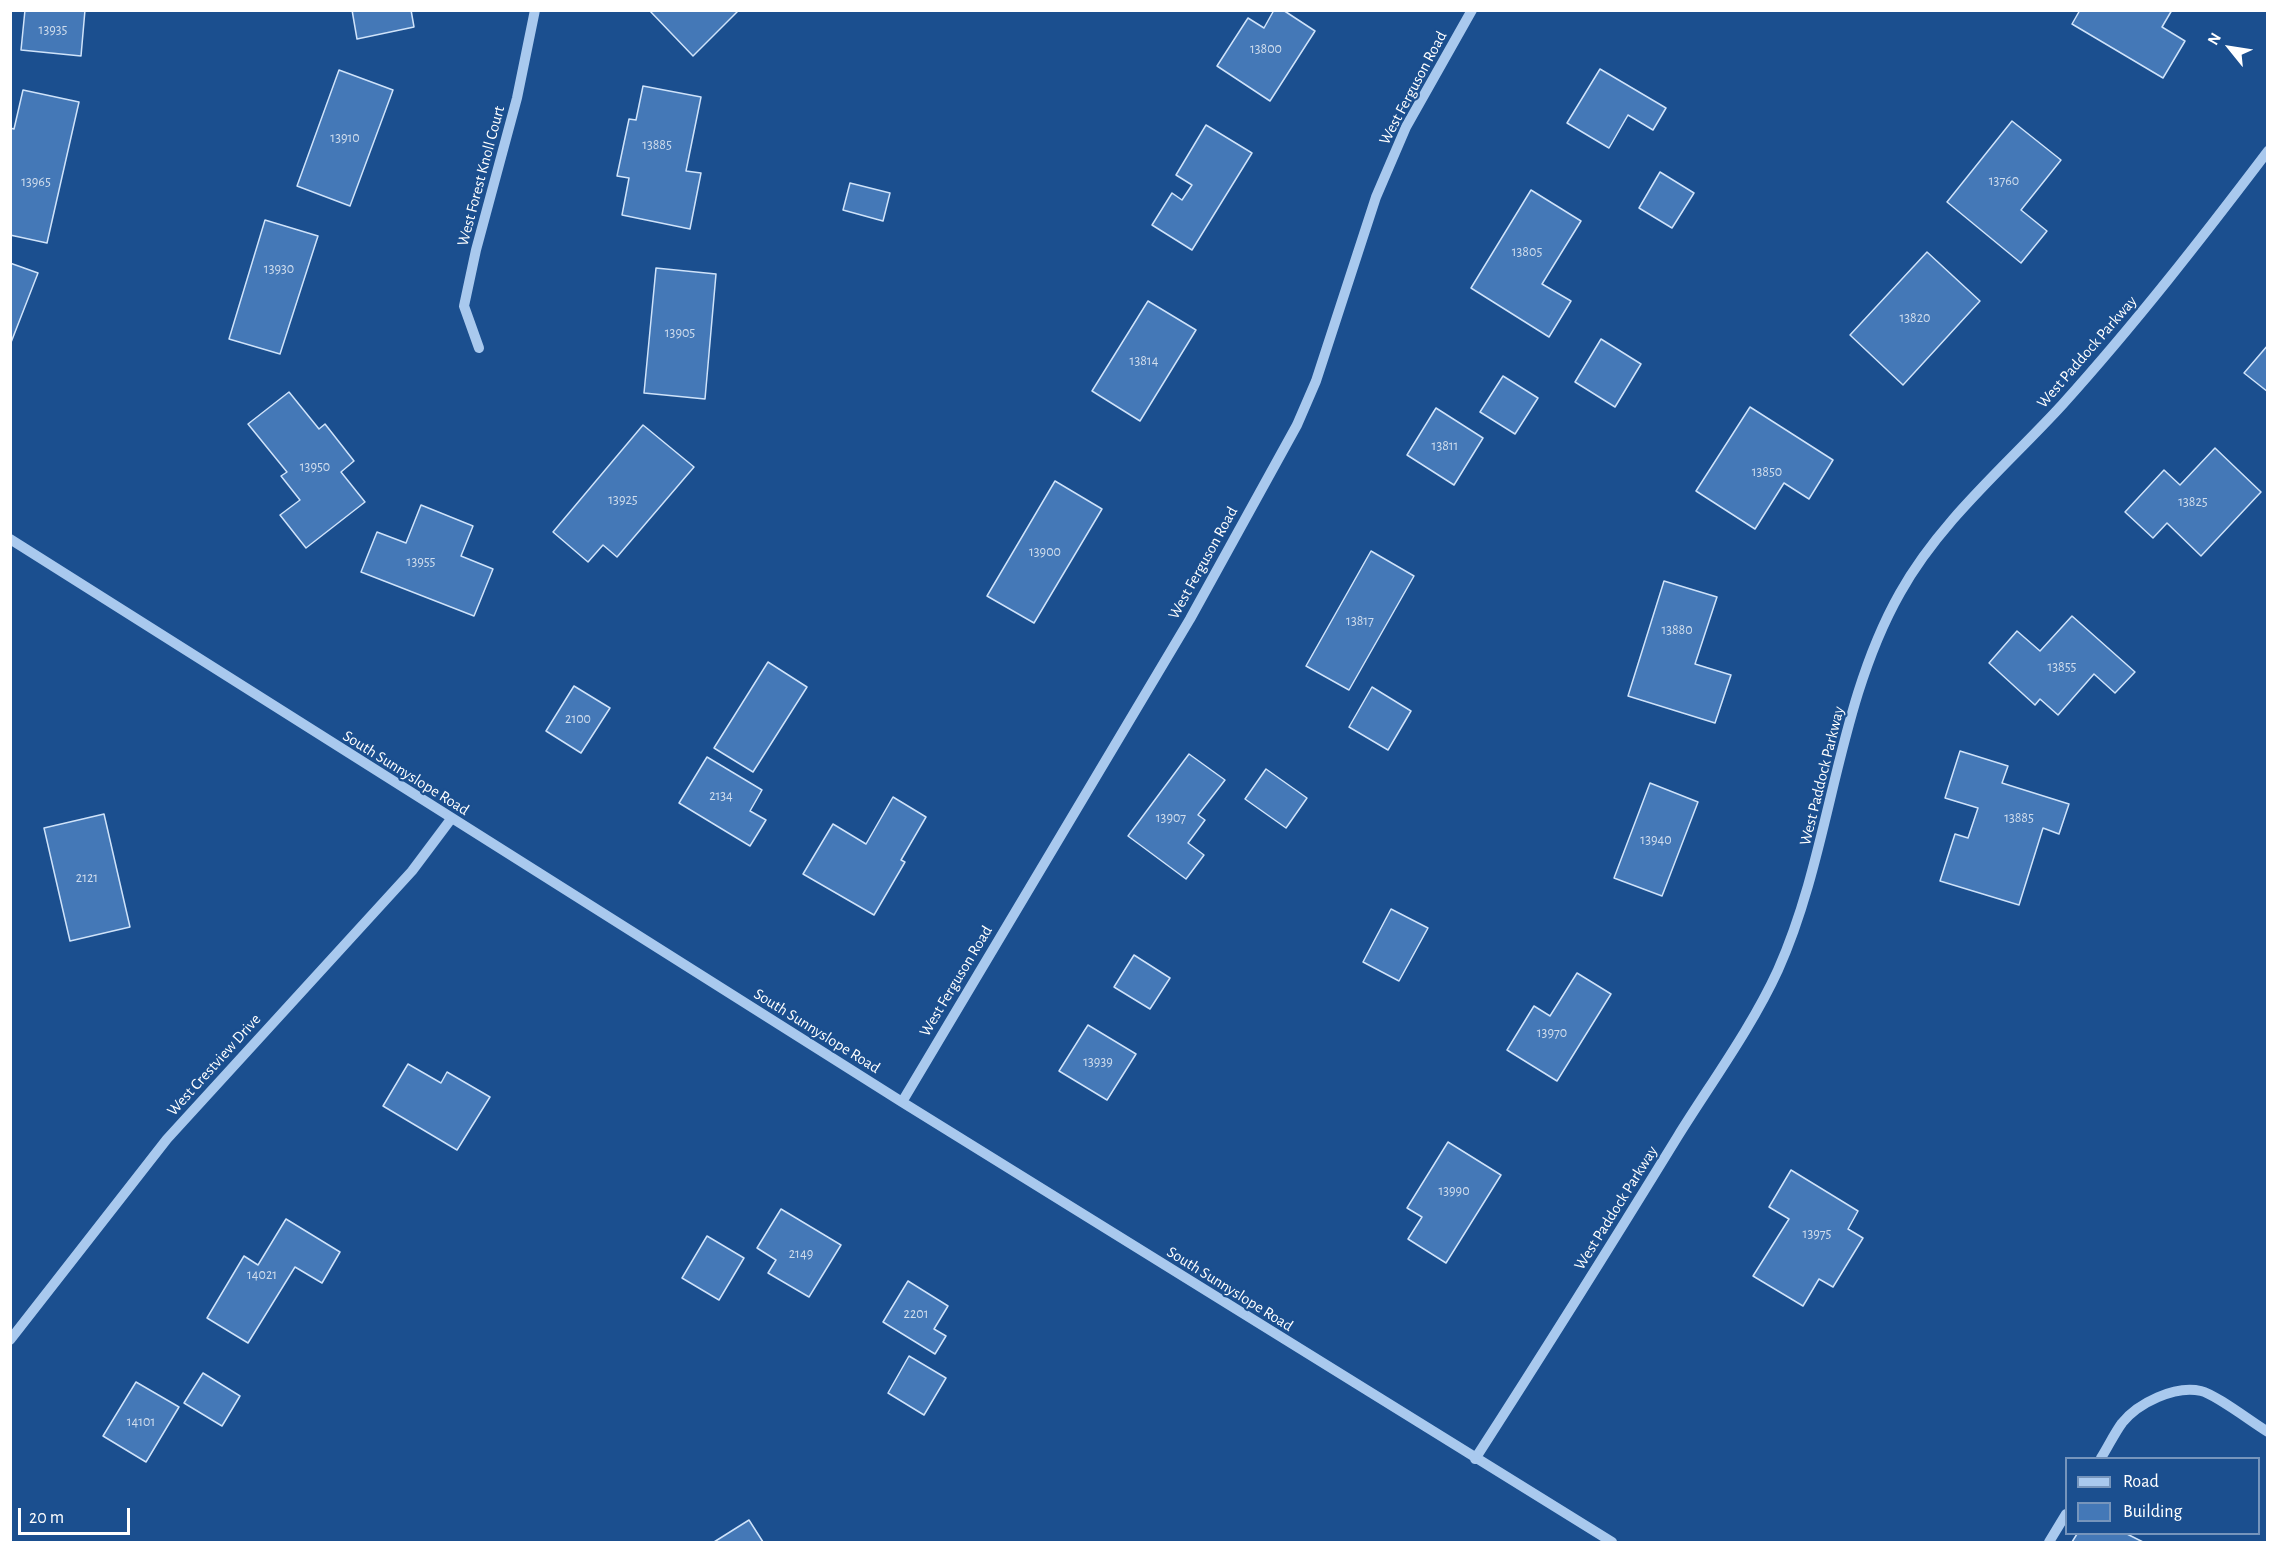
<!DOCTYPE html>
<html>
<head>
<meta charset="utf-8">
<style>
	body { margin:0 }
	#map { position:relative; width:2278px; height:1553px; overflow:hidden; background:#1b4f8f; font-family:"Alegreya Sans",sans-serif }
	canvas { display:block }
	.frame { position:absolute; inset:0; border:12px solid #fff; pointer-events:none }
	.legend { position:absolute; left:2065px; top:1457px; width:195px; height:78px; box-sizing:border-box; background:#1b4f8f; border:2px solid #7695bc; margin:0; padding:8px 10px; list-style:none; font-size:18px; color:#fff }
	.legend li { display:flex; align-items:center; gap:12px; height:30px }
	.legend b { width:30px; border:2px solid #7695bc }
	.north { position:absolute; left:2200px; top:18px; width:60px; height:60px; -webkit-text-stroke:4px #1b4f8f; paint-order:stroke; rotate:300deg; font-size:16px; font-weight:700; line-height:24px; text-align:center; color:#fff }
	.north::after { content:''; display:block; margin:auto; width:21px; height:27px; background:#fff; clip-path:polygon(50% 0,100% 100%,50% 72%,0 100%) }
	.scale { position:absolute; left:18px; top:1508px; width:112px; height:27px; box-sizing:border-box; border:3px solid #fff; border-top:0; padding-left:8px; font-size:18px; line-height:21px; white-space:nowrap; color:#fff; -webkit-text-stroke:4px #1b4f8f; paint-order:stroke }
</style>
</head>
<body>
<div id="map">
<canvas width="2278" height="1553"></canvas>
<div class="frame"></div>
<ul class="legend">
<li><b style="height:8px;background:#a9c9ee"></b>Road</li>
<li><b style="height:16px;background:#4478b7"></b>Building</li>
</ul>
<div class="north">N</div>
<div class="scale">20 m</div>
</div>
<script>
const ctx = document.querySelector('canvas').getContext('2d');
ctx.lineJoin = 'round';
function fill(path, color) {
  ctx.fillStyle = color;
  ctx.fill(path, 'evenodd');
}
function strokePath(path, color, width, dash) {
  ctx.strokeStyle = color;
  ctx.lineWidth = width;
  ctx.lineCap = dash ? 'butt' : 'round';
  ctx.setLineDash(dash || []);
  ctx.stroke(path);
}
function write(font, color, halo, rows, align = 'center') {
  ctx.font = font + ' "Alegreya Sans",sans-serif';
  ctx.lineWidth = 4.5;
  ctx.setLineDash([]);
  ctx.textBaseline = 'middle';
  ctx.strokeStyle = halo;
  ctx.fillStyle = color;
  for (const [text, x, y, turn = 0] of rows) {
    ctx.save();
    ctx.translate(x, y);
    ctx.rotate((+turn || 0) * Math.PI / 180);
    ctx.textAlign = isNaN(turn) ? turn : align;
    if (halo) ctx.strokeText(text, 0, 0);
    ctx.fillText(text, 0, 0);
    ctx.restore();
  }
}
const building = new Path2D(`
	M 25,10 L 85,10 L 81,56 L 21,50 Z
	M 352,10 L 411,10 L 414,27 L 357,39 Z
	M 649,10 L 739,10 L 693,56 Z
	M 1274,10 L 1283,10 L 1315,31 L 1270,101 L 1217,66 L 1248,18 L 1264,28 Z
	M 2080,10 L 2172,10 L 2162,27 L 2185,41 L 2163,78 L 2072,24 Z
	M 1600,69 L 1666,108 L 1653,130 L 1628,115 L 1609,148 L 1567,123 Z
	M 339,70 L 393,90 L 350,206 L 297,186 Z
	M 643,86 L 701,97 L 686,171 L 701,173 L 690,229 L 622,215 L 629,178 L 617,176 L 629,119 L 636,120 Z
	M 23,90 L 79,102 L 47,243 L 10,235 L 10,128 L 14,129 Z
	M 2012,121 L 2061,160 L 2021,210 L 2047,231 L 2021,263 L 1947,202 Z
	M 1206,125 L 1252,153 L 1192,250 L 1152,225 L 1172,193 L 1182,200 L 1192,185 L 1176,175 Z
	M 1660,172 L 1694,193 L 1672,228 L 1639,208 Z
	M 850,183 L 890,193 L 883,221 L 843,210 Z
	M 1531,190 L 1581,221 L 1542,284 L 1571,301 L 1549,337 L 1471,288 Z
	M 265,220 L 318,236 L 280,354 L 229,339 Z
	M 1927,252 L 1980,301 L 1903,385 L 1850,335 Z
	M 10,263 L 38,273 L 10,345 Z
	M 656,268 L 716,274 L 705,399 L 644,393 Z
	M 1148,301 L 1196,330 L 1140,421 L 1092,391 Z
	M 1601,339 L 1641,364 L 1615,407 L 1575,382 Z
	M 2268,345 L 2268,392 L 2244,373 Z
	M 1503,376 L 1538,398 L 1515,434 L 1480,412 Z
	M 289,392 L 319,429 L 325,424 L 354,461 L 341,472 L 365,502 L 306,548 L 280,515 L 300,500 L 281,476 L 287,472 L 248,424 Z
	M 1750,407 L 1833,460 L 1809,499 L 1784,483 L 1755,529 L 1696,491 Z
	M 1436,408 L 1483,438 L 1454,485 L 1407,455 Z
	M 643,425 L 694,467 L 617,557 L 603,545 L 588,562 L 553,532 Z
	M 2215,448 L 2261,492 L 2201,556 L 2167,523 L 2153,538 L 2125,512 L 2164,470 L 2180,485 Z
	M 1055,481 L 1102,509 L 1034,623 L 987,596 Z
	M 421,505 L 473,526 L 461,556 L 493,569 L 474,616 L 361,572 L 377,532 L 406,543 Z
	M 1371,551 L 1414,576 L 1349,690 L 1306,666 Z
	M 1664,581 L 1717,597 L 1695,664 L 1731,675 L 1715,723 L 1628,696 Z
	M 2072,616 L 2135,672 L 2115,693 L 2094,674 L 2058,715 L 2040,699 L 2035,705 L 1989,663 L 2017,631 L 2040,651 Z
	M 768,662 L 807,687 L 753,772 L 714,748 Z
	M 574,686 L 610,708 L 581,753 L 546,731 Z
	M 1372,687 L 1411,711 L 1388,750 L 1349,727 Z
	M 1960,751 L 2008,766 L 2002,783 L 2069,804 L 2059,834 L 2043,828 L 2019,905 L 1940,881 L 1955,834 L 1968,838 L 1978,808 L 1945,798 Z
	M 1189,754 L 1225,780 L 1198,815 L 1205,820 L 1188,843 L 1204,855 L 1186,879 L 1128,836 Z
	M 707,757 L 762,790 L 750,811 L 766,820 L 750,846 L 679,803 Z
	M 1266,769 L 1307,798 L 1286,828 L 1245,799 Z
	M 1650,783 L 1698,802 L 1662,896 L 1614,878 Z
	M 893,797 L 926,817 L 901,860 L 905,862 L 874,915 L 803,874 L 833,824 L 866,844 Z
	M 104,814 L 130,927 L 70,941 L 44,828 Z
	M 1391,909 L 1428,928 L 1399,981 L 1363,962 Z
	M 1134,955 L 1170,978 L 1150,1009 L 1114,987 Z
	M 1577,973 L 1611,994 L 1557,1081 L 1507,1050 L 1534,1006 L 1550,1016 Z
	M 1088,1025 L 1136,1054 L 1107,1100 L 1059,1071 Z
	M 408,1064 L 441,1083 L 447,1072 L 490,1097 L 457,1150 L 383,1106 Z
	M 1448,1142 L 1501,1175 L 1446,1263 L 1408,1239 L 1422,1217 L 1407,1208 Z
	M 1791,1170 L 1858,1211 L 1848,1229 L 1863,1238 L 1833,1287 L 1819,1279 L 1803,1306 L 1753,1276 L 1789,1219 L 1769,1207 Z
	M 781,1209 L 841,1245 L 809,1297 L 768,1273 L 776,1260 L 757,1248 Z
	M 286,1219 L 340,1252 L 322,1283 L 295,1267 L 248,1343 L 207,1318 L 244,1256 L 258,1265 Z
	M 707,1236 L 744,1258 L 719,1300 L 682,1278 Z
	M 908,1281 L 948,1306 L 934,1329 L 946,1336 L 935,1354 L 883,1322 Z
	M 909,1356 L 946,1378 L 924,1415 L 888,1393 Z
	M 203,1373 L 240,1396 L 222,1426 L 184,1403 Z
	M 136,1382 L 179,1407 L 146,1462 L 103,1436 Z
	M 749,1520 L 763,1542 L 714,1542 Z
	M 2077,1534 L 2127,1534 L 2143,1542 L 2072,1542 Z`);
fill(building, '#4478b7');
strokePath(building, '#cfe3fa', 1.5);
strokePath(new Path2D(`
	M 479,348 L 464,306 L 476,250 L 517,98 L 535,10
	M 10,539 L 902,1102 L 1612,1542
	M 902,1102 L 1190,619 L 1297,425 L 1316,381 L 1376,197 L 1406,127 L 1472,10
	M 10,1340 L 167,1139 L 412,871 L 451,819
	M 2101,1458 C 2108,1447 2114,1434 2122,1423 C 2138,1403 2175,1385 2201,1391 C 2215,1394 2253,1423 2268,1432
	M 1475,1459 C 1544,1352 1611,1245 1678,1136 C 1711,1083 1752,1027 1778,970 C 1832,849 1835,708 1900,593 C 1940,521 2007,465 2062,405 C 2135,324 2202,238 2268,151
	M 2049,1542 L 2066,1514`), '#a9c9ee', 10);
write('14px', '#d0dded', null, [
	["13935",53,30],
	["13800",1266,49],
	["13910",345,138],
	["13885",657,145],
	["13760",2004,181],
	["13965",36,182],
	["13805",1527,252],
	["13930",279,269],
	["13820",1915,318],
	["13905",680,333],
	["13814",1144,361],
	["13811",1445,446],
	["13950",315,467],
	["13850",1767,472],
	["13925",623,500],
	["13825",2193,502],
	["13900",1045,552],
	["13955",421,562],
	["13817",1360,621],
	["13880",1677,630],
	["13855",2062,667],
	["2100",578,719],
	["2134",721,796],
	["13907",1171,818],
	["13885",2019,818],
	["13940",1656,840],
	["2121",87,878],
	["13970",1552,1033],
	["13939",1098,1062],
	["13990",1454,1191],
	["13975",1817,1234],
	["2149",801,1254],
	["14021",262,1275],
	["2201",916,1314],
	["14101",141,1422]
]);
write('16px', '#fff', '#1b4f8f', [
	["West Ferguson Road",1413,88,-62],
	["West Forest Knoll Court",481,176,-75],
	["West Paddock Parkway",2087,352,-49],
	["West Ferguson Road",1203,563,-61],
	["South Sunnyslope Road",406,773,32],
	["West Paddock Parkway",1822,776,-76],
	["West Ferguson Road",956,981,-59],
	["South Sunnyslope Road",817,1031,32],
	["West Crestview Drive",214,1065,-48],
	["West Paddock Parkway",1616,1208,-58],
	["South Sunnyslope Road",1230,1289,32]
]);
</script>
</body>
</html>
